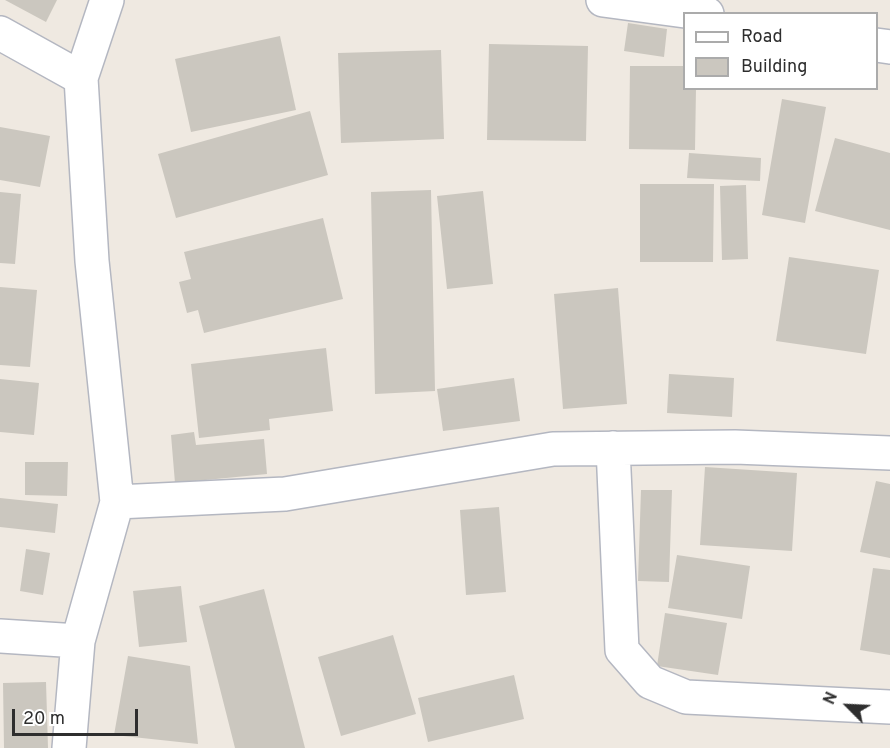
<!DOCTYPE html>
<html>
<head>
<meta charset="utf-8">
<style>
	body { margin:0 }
	#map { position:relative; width:890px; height:748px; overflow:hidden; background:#efe9e1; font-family:Overpass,sans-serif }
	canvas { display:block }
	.legend { position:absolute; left:683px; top:12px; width:195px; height:78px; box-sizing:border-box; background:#fff; border:2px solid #ababab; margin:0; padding:8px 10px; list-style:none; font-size:18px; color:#2e2e2e }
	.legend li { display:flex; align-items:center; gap:12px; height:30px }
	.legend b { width:30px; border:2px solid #ababab }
	.north { position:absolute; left:818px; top:676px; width:60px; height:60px; -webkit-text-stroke:4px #fff; paint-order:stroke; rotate:294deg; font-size:16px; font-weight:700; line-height:24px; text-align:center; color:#2e2e2e }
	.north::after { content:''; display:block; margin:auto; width:21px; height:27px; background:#2e2e2e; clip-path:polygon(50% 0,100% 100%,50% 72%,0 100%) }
	.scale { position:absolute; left:12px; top:709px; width:126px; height:27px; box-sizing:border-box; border:3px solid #2e2e2e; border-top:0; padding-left:8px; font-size:18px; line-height:21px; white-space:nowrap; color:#2e2e2e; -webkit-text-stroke:4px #fff; paint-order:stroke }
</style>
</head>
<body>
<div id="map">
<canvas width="890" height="748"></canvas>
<ul class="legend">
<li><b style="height:8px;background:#fff"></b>Road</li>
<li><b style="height:16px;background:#cbc7bf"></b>Building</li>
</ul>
<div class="north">N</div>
<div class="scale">20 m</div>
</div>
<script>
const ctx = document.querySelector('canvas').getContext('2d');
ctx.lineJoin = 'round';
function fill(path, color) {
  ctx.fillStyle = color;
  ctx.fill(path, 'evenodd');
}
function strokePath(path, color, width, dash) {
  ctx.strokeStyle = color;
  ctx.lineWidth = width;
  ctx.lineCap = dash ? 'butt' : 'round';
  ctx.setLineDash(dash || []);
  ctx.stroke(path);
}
fill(new Path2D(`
	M 5,0 L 57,0 L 46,22 Z
	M 628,23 L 667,29 L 664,57 L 624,51 Z
	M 280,36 L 296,110 L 191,132 L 175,59 Z
	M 489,44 L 588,46 L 586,141 L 487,140 Z
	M 441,50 L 444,139 L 341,143 L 338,53 Z
	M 630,66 L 684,66 L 684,88 L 696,88 L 695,150 L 629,149 Z
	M 782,99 L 826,107 L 805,223 L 762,215 Z
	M 310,111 L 328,175 L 176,218 L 158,154 Z
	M 0,127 L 50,136 L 40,187 L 0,180 Z
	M 835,138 L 890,153 L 890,230 L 815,211 Z
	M 689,153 L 761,158 L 760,181 L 687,178 Z
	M 640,184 L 714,184 L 713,262 L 640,262 Z
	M 746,185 L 748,259 L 722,260 L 720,186 Z
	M 431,190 L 435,391 L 375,394 L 371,192 Z
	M 483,191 L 493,284 L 447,289 L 437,196 Z
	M 0,192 L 21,194 L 15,264 L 0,263 Z
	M 323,218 L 343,299 L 204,333 L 198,310 L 187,313 L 179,282 L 191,279 L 184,252 Z
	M 789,257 L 879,270 L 866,354 L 776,341 Z
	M 0,287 L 37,290 L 30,367 L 0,365 Z
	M 618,288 L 627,404 L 563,409 L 554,294 Z
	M 326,348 L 333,411 L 269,419 L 270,430 L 199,438 L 191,364 Z
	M 669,374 L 734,378 L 732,417 L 667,413 Z
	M 514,378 L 520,421 L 443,431 L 437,389 Z
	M 0,379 L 39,383 L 34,435 L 0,432 Z
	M 194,432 L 196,445 L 264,439 L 267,474 L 175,483 L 171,435 Z
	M 25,462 L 68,462 L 67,496 L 25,495 Z
	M 705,467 L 797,473 L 792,551 L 700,545 Z
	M 876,481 L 890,484 L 890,558 L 860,552 Z
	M 641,490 L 672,490 L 669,582 L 638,581 Z
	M 0,498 L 58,504 L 55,533 L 0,527 Z
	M 499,507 L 506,592 L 466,595 L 460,510 Z
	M 26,549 L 50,553 L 43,595 L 20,591 Z
	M 677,555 L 750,566 L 742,619 L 668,608 Z
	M 873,568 L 890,570 L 890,655 L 860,650 Z
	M 181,586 L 187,642 L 139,647 L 133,591 Z
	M 264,589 L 305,748 L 235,748 L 199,606 Z
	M 665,613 L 727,623 L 718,675 L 657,666 Z
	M 393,635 L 416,714 L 341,736 L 318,657 Z
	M 128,656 L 190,666 L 198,744 L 114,735 Z
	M 514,675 L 524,719 L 428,742 L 418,698 Z
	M 46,682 L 48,748 L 4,748 L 3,683 Z`), '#cbc7bf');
const minor = new Path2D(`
	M 603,0 L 707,14
	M 0,33 L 81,78
	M 876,45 L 890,47
	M 613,448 L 622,650 L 650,682 L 686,697 L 890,707
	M 117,502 L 285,494 L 553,449 L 735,447 L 890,453
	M 0,636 L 78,641
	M 69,748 L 78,641 L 117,502 L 92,261 L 81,78 L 107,0`);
strokePath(minor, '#b4b7c1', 36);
strokePath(minor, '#fff', 33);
</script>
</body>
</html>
